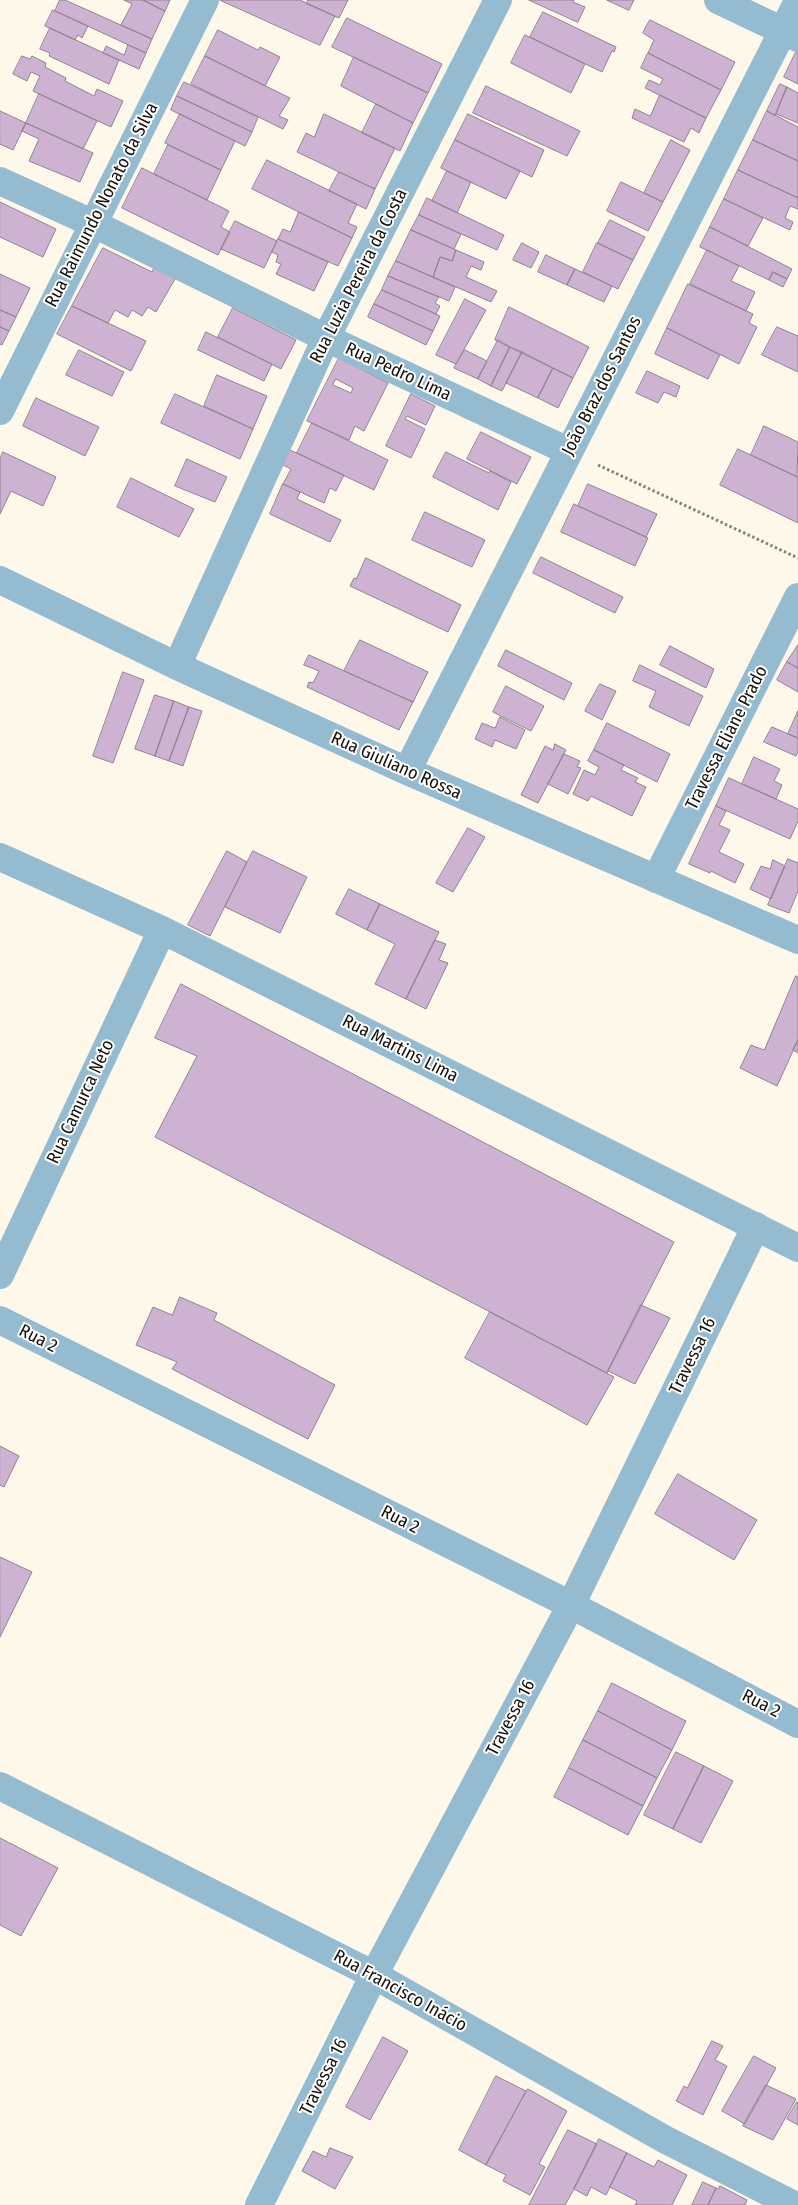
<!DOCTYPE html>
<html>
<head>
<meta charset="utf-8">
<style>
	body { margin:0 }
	canvas { display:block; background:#fef8eb }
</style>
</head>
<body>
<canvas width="798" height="2205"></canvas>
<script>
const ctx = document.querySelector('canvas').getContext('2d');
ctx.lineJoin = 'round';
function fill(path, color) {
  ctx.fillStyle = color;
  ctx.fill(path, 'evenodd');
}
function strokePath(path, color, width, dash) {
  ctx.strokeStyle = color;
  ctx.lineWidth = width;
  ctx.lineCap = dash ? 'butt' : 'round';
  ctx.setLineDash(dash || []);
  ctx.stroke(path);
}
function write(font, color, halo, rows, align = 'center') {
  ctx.font = font + ' "Fira Sans Condensed",sans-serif';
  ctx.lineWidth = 4;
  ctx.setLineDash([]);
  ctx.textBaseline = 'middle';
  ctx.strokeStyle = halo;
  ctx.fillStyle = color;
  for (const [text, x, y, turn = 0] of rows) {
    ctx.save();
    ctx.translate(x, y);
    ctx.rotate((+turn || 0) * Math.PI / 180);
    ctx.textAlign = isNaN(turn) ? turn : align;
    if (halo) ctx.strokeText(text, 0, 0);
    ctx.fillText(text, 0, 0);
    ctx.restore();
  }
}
const building = new Path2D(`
	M 60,0 L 65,0 L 152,39 L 146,53 L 55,11 Z
	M 124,0 L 143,0 L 165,11 L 152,39 L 121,25 L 132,4 Z
	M 143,0 L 170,0 L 165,11 Z
	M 220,0 L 300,0 L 335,16 L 320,45 Z
	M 308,0 L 348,0 L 339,18 L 307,4 Z
	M 529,0 L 574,0 L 573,2 L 585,7 L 578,22 Z
	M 607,0 L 634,0 L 629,10 Z
	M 53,10 L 88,26 L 82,38 L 78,35 L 75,40 L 45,26 Z
	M 543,12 L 616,47 L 614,52 L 612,51 L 602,72 L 530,37 Z
	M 347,18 L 442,64 L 428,93 L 332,47 Z
	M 650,20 L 735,62 L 721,90 L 648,53 L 654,40 L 643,33 Z
	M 50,28 L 119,60 L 109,84 L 49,56 L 50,53 L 40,49 Z
	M 218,30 L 258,50 L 260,47 L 280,57 L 265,86 L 205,56 Z
	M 525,35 L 585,64 L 571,93 L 511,63 Z
	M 128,45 L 146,53 L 139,69 L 103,53 L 106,46 L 124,55 Z
	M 797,50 L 798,50 L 798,84 L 784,77 Z
	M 648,53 L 721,90 L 706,118 L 645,88 L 649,80 L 660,85 L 663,79 L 641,68 Z
	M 22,56 L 30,59 L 32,56 L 46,63 L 45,67 L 66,78 L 65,81 L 94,96 L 97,89 L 123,101 L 111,127 L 33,91 L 40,76 L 31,72 L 27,81 L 13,74 Z
	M 205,56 L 290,98 L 279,116 L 288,120 L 283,129 L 191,84 Z
	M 354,57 L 428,93 L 413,123 L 341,86 Z
	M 184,82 L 258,117 L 252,132 L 177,96 Z
	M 780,84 L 787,87 L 775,116 L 767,111 Z
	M 486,86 L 580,131 L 567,156 L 473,113 Z
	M 787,87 L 798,93 L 798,123 L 776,114 Z
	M 39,94 L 97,121 L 83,149 L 26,123 Z
	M 660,95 L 706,118 L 699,133 L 691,128 L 684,142 L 632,118 L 635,109 L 650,116 Z
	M 177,96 L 252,132 L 245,146 L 171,110 Z
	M 376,104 L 413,123 L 400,151 L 362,133 Z
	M 0,111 L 26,123 L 13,150 L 0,144 Z
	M 767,111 L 798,127 L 798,161 L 753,140 Z
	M 180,114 L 235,141 L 221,170 L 165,143 Z
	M 324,114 L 395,148 L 375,189 L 297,152 L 306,133 L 314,137 Z
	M 468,114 L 544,150 L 532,177 L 455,140 Z
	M 26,123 L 93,153 L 80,182 L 29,161 L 39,139 L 22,131 Z
	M 455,140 L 520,171 L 506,199 L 441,168 Z
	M 671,140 L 690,150 L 663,202 L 644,193 Z
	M 753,140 L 798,161 L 798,198 L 738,170 Z
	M 168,145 L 221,170 L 207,200 L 154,174 Z
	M 267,160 L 357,204 L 348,223 L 357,227 L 352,238 L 252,189 Z
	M 142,168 L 229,211 L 221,227 L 230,232 L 218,255 L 122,208 Z
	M 738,170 L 798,198 L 798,209 L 790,206 L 785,218 L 793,222 L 790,230 L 724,199 Z
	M 447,171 L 471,182 L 457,213 L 432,201 Z
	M 339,172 L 375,189 L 366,209 L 329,191 Z
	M 621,182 L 663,202 L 648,231 L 607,211 Z
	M 427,198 L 504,235 L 497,250 L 419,215 Z
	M 724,199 L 763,218 L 748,246 L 710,227 Z
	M 0,202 L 56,229 L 43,257 L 0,237 Z
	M 299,212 L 352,238 L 338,266 L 278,239 L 283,229 L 290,232 Z
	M 419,215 L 461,234 L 454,249 L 411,230 Z
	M 610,220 L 645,237 L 633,260 L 598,243 Z
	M 235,221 L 277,241 L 264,268 L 221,249 Z
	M 710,227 L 792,269 L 787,279 L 773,272 L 769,280 L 700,247 Z
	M 411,230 L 456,250 L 452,261 L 440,257 L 433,277 L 396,261 Z
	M 278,239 L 328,262 L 314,291 L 276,274 L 281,264 L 276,262 L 278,255 L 272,252 Z
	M 522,243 L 539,252 L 531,268 L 513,260 Z
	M 597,243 L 633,260 L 618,289 L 583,272 Z
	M 103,248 L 152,272 L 154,267 L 175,279 L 156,312 L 148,307 L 142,316 L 132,310 L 128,317 L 115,310 L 108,323 L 72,306 Z
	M 456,250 L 484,262 L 481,270 L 471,266 L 466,277 L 497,291 L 491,302 L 433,277 L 440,257 L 452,261 Z
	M 707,250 L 739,266 L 731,281 L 755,292 L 746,311 L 690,284 Z
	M 546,255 L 575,269 L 567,285 L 538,272 Z
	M 396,261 L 455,287 L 449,301 L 388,276 Z
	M 575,269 L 612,286 L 604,302 L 567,285 Z
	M 773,272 L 787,279 L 783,287 L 769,280 Z
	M 0,274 L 30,288 L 16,317 L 0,310 Z
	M 388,276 L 439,297 L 435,303 L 440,306 L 436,314 L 382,290 Z
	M 688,284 L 753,314 L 749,323 L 757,327 L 739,364 L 667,328 Z
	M 382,290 L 440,316 L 433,331 L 374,304 Z
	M 465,299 L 486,310 L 456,364 L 436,355 Z
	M 374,304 L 433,331 L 426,345 L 368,317 Z
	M 72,306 L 146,341 L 131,371 L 57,334 Z
	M 509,307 L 589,347 L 573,378 L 495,340 Z
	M 233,308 L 296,340 L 281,369 L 218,337 Z
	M 0,310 L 16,317 L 9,331 L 0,327 Z
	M 0,327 L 9,331 L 2,345 L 0,344 Z
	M 777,327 L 798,336 L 798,372 L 762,355 Z
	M 667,328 L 720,355 L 708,379 L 655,354 Z
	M 206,332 L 272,364 L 264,381 L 198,350 Z
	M 498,340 L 510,347 L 491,386 L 478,379 Z
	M 510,347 L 522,352 L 502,391 L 491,386 Z
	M 79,350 L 124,372 L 112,396 L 66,375 Z
	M 465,350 L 487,361 L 478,379 L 454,368 Z
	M 522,352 L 553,368 L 538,398 L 506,383 Z
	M 339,358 L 388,383 L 364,431 L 355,426 L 349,440 L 307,421 ZM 336,379 L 353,388 L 351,393 L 333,385 Z
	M 553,368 L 573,378 L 558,408 L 538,398 Z
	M 647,371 L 680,386 L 676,397 L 664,392 L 658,403 L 636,393 Z
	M 217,375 L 267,396 L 253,429 L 204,406 Z
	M 175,394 L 253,429 L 240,459 L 161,423 Z
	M 411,394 L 435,406 L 426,425 L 407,416 L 405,419 L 425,429 L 411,458 L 386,446 Z
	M 36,398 L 99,427 L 85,456 L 23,426 Z
	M 312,423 L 388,460 L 374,490 L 297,453 Z
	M 764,426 L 798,442 L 797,477 L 751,455 Z
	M 481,432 L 531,457 L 517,484 L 467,459 Z
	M 738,449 L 798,477 L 798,523 L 720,485 Z
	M 290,450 L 344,475 L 336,491 L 330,488 L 324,503 L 283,484 L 291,469 L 283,465 Z
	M 3,452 L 56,477 L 43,506 L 11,491 L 0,514 L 0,459 Z
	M 446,452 L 489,473 L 490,471 L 511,482 L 498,510 L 433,477 Z
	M 187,459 L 227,477 L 215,502 L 175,486 Z
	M 131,478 L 194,509 L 179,537 L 117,507 Z
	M 283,484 L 300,492 L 297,499 L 341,520 L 330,542 L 270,514 Z
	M 588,484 L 657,514 L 646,537 L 578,506 Z
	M 574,504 L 648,538 L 635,566 L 561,532 Z
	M 425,512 L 485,540 L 472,567 L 412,540 Z
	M 541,557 L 623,597 L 615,613 L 533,573 Z
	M 366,558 L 461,605 L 448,632 L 350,586 L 354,578 L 356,579 Z
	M 360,640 L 428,672 L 413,702 L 344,671 Z
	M 798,645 L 798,668 L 787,662 Z
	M 670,646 L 714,669 L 706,688 L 660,665 Z
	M 506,650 L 572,683 L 564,700 L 498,666 Z
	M 309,655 L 413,702 L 399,730 L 307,687 L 309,682 L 313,683 L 319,671 L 304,665 Z
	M 787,662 L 798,668 L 798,692 L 777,680 Z
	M 640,665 L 703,696 L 689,726 L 649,707 L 656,691 L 633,681 Z
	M 123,672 L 144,680 L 113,763 L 93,756 Z
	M 600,684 L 616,691 L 602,720 L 585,711 Z
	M 506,686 L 544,706 L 531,731 L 493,712 Z
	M 155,695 L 174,701 L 155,756 L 135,749 Z
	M 174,701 L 189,707 L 169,761 L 155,756 Z
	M 189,707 L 202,711 L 183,766 L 169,761 Z
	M 798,711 L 798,738 L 788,734 Z
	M 500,717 L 525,730 L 516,749 L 495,740 L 492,747 L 475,739 L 482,723 L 495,728 Z
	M 607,723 L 670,754 L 657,782 L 594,750 Z
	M 772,727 L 798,738 L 798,751 L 796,756 L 764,742 Z
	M 555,744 L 566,750 L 538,803 L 521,795 L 545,746 L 553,750 Z
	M 594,750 L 624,765 L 621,770 L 638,778 L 635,782 L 646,787 L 632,816 L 591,796 L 588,801 L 573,794 L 584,770 L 595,775 L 599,767 L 588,761 Z
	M 564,754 L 580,761 L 577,767 L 581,768 L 568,794 L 548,784 Z
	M 754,757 L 780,769 L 774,781 L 782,785 L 776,799 L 742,784 Z
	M 729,778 L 798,809 L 798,821 L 790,839 L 716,806 Z
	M 716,806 L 726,811 L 719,825 L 730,830 L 719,852 L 744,864 L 735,883 L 711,871 L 710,873 L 689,864 Z
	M 468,828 L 485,837 L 453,892 L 436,883 Z
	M 227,851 L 247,862 L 210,936 L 188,925 Z
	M 253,851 L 307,877 L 280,933 L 225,907 Z
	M 788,859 L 798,863 L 798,891 L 789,913 L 768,905 Z
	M 773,860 L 785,866 L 771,899 L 750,889 L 761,866 L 770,869 Z
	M 349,889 L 380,904 L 367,930 L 336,914 Z
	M 380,904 L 439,932 L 406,999 L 375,984 L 395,944 L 367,930 Z
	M 435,940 L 446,944 L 439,960 L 448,963 L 426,1009 L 406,999 Z
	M 796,976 L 798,977 L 798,1040 L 777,1086 L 740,1068 L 751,1045 L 764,1050 Z
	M 181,984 L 674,1242 L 607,1373 L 155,1137 L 197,1056 L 155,1038 Z
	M 798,1040 L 798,1053 L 793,1050 Z
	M 180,1297 L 217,1313 L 214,1320 L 335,1385 L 308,1439 L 172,1369 L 177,1362 L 136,1345 L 153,1307 L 172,1315 Z
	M 641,1305 L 670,1318 L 635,1384 L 608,1371 Z
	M 490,1312 L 614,1377 L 587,1425 L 465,1358 Z
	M 0,1446 L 19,1456 L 4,1487 L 0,1485 Z
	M 678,1474 L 757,1520 L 734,1560 L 655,1514 Z
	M 0,1557 L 32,1572 L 0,1637 Z
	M 612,1683 L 686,1721 L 672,1750 L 598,1711 Z
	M 598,1711 L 672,1750 L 657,1778 L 583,1740 Z
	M 583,1740 L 657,1778 L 643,1806 L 569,1768 Z
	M 676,1752 L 704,1766 L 673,1829 L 644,1815 Z
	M 704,1766 L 733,1781 L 701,1843 L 673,1829 Z
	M 569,1768 L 643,1806 L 628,1835 L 554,1797 Z
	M 0,1838 L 58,1868 L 21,1936 L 0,1925 Z
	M 383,2037 L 408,2051 L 370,2120 L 346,2107 Z
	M 712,2041 L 723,2046 L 715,2060 L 727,2066 L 703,2115 L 676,2101 L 684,2086 L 687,2088 Z
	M 754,2056 L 776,2068 L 745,2124 L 722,2111 Z
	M 496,2076 L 526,2091 L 486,2165 L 459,2150 Z
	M 766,2085 L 796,2099 L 773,2140 L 743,2126 Z
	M 528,2089 L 567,2111 L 539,2164 L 545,2167 L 530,2195 L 503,2181 L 506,2175 L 486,2165 Z
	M 797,2102 L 798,2103 L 798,2125 L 787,2119 Z
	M 568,2130 L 597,2144 L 574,2189 L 565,2205 L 529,2205 Z
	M 599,2139 L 627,2153 L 606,2195 L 591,2187 L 587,2196 L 574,2189 Z
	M 330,2148 L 353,2157 L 335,2189 L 302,2171 L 313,2151 L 326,2157 Z
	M 627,2153 L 654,2167 L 658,2160 L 687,2175 L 672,2205 L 635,2205 L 637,2201 L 610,2187 Z
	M 703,2182 L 716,2188 L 708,2205 L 692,2205 Z
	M 720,2186 L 747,2200 L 745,2205 L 708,2205 L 716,2188 L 718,2189 Z`);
fill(building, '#cdb2d1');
strokePath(building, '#918294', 1);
strokePath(new Path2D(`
	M 598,465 L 798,558`), '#888379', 3, [2.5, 2.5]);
strokePath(new Path2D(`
	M 718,0 L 798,38
	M 0,181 L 92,223 L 326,338 L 568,451
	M 0,411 L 205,0
	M 0,580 L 177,666 L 407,771 L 798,940
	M 177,666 L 326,338 L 498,0
	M 407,771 L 798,1
	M 0,857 L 162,930 L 798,1248
	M 656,879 L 798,597
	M 0,1275 L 162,930
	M 0,1320 L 571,1605 L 798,1724
	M 0,1786 L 374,1975 L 666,2140 L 794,2205
	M 259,2205 L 374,1975 L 571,1605 L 756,1226`), '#95bbd0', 28);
write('18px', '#141109', '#fff', [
	["Rua Raimundo Nonato da Silva",102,205,-63],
	["Rua Luzia Pereira da Costa",359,276,-63],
	["Rua Pedro Lima",398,372,25],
	["João Braz dos Santos",602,386,-63],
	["Travessa Eliane Prado",727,738,-63],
	["Rua Giuliano Rossa",396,766,24],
	["Rua Martins Lima",400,1049,27],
	["Rua Camurca Neto",81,1102,-65],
	["Rua 2",38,1339,27],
	["Travessa 16",693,1356,-64],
	["Rua 2",400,1520,27],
	["Rua 2",761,1704,27],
	["Travessa 16",511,1718,-62],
	["Rua Francisco Inácio",400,1991,29],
	["Travessa 16",324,2077,-63]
]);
</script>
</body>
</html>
